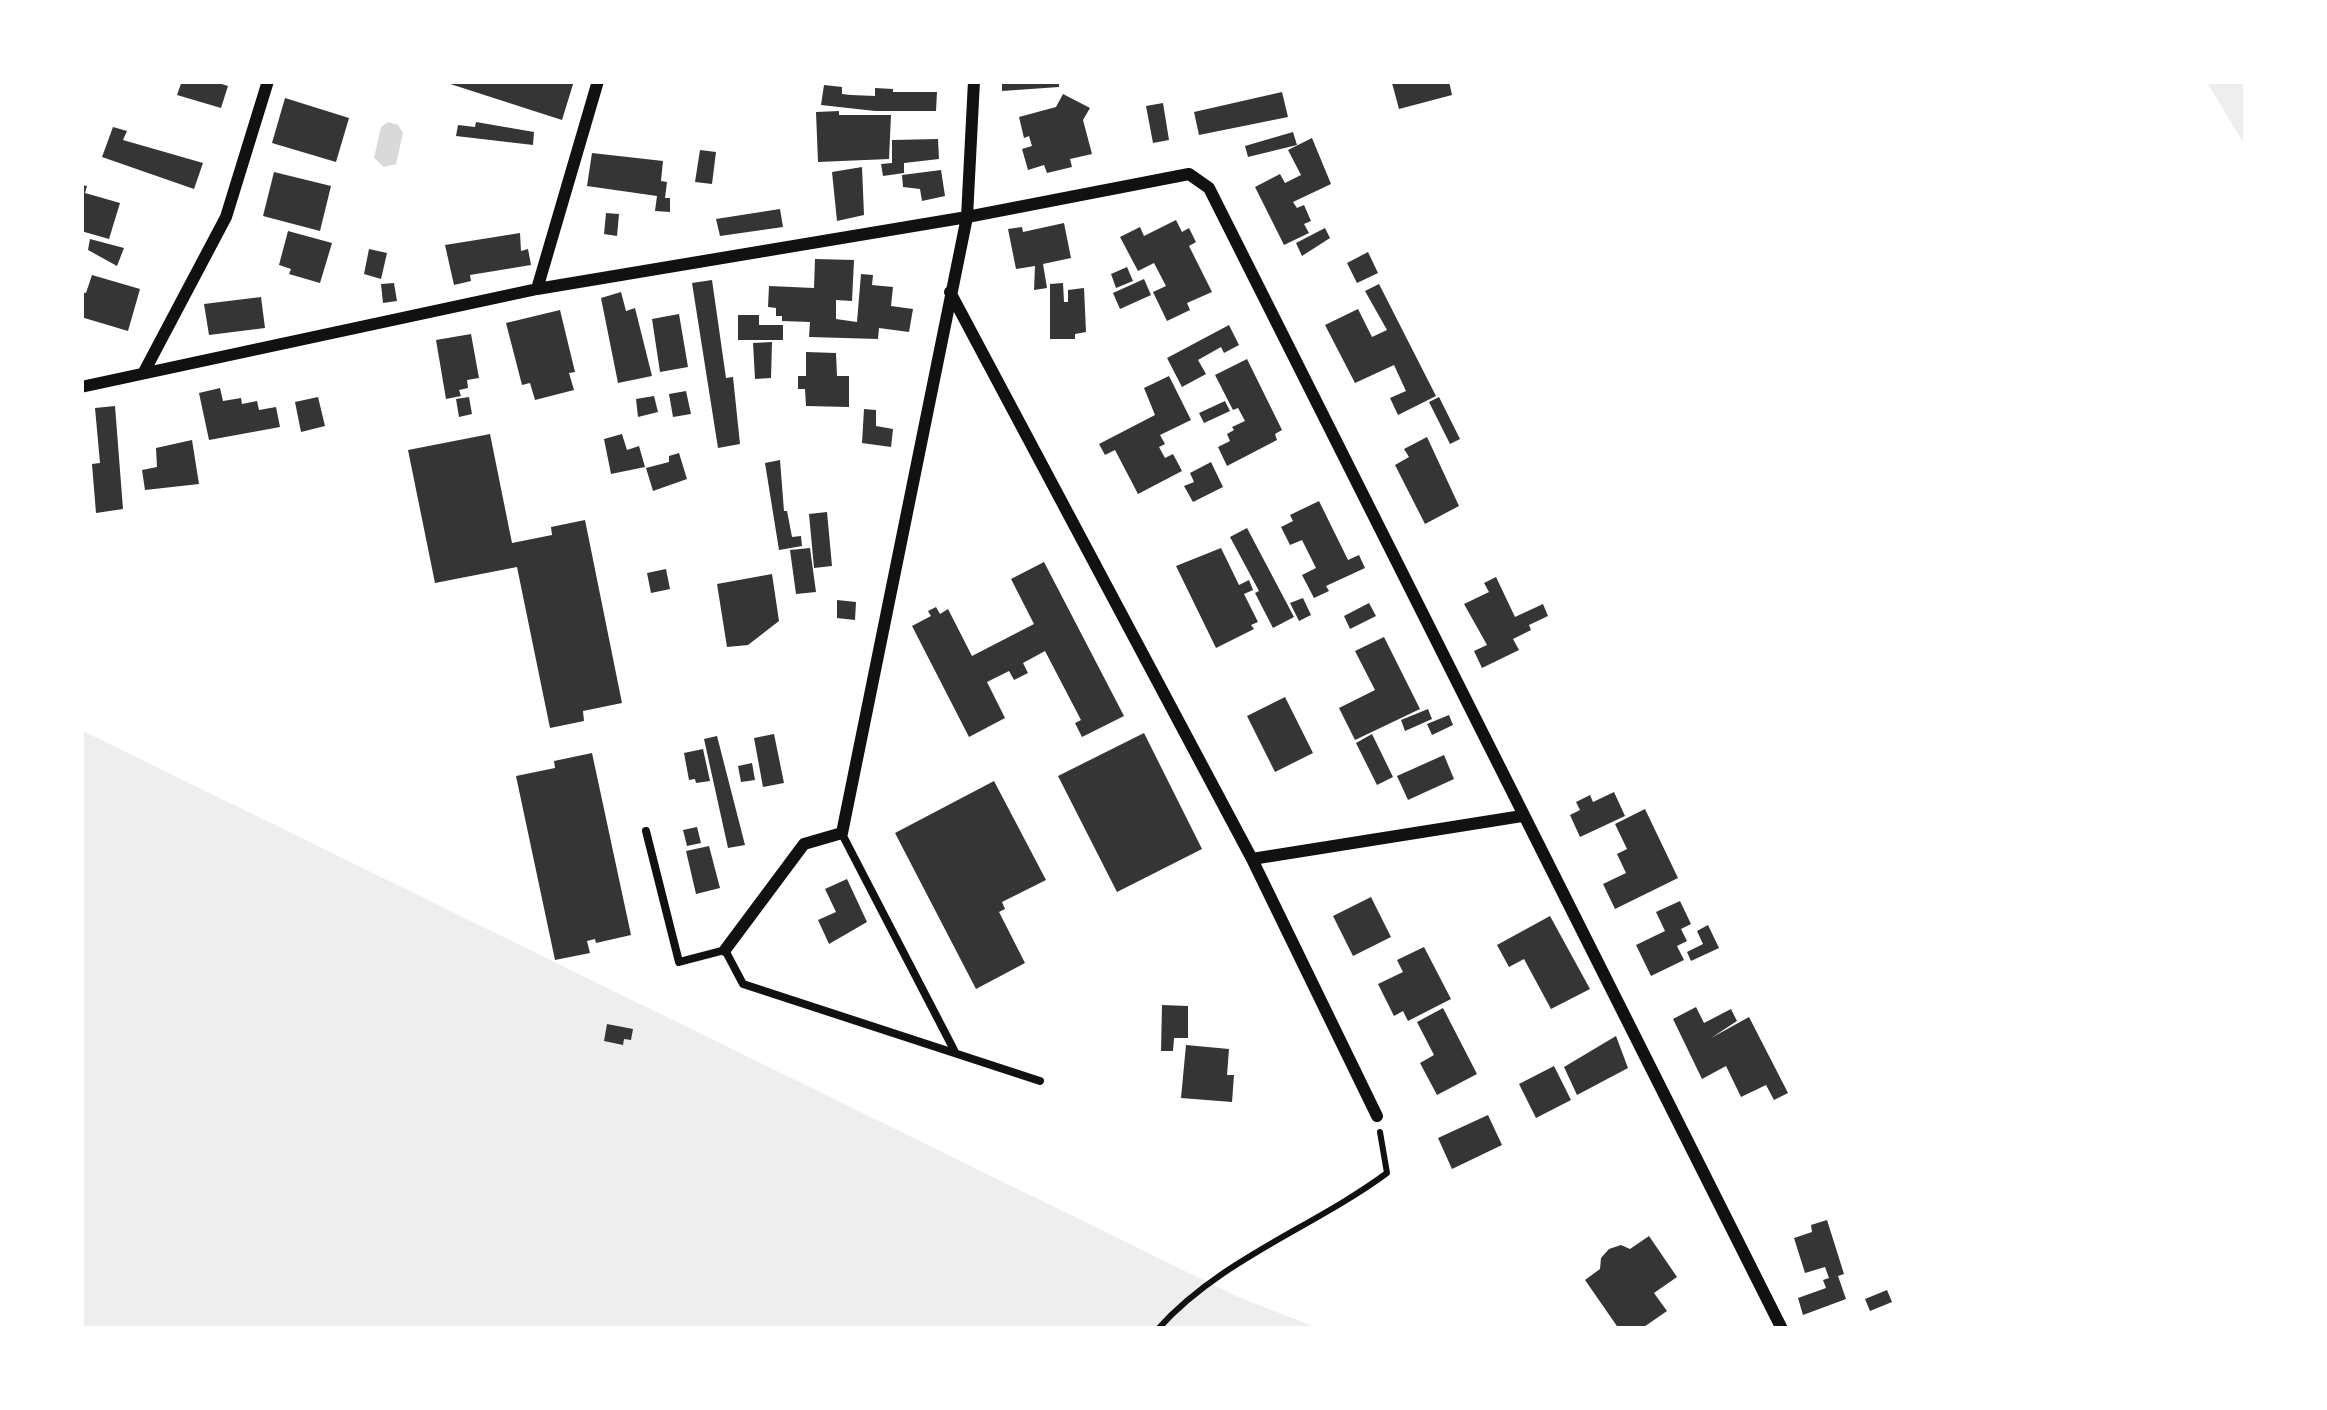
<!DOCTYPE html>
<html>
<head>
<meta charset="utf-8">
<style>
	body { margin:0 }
	#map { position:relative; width:2327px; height:1410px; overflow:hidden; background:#fff; font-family:"Noto Serif",serif }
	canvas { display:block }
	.frame { position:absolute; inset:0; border:84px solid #fff; pointer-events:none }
</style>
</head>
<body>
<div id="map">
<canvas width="2327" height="1410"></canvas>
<div class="frame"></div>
</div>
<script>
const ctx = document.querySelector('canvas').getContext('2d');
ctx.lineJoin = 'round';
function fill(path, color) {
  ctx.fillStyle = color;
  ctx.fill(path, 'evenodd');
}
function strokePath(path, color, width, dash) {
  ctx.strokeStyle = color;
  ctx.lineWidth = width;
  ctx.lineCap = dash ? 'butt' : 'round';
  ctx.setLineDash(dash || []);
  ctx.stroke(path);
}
fill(new Path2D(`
	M 2206,81 L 2246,81 L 2246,147 Z
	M 81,730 L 1236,1296 L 1320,1329 L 81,1329 Z`), '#eee');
fill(new Path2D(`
	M 388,122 L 398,125 L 403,133 L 396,164 L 384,167 L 374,158 L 381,127 Z`), '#d9d9d9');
fill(new Path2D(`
	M 182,81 L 212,81 L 228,86 L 221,108 L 177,95 Z
	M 441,81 L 574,81 L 562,120 Z
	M 1002,81 L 1059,81 L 1059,87 L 1002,91 Z
	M 1401,81 L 1449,81 L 1452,95 L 1399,109 L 1392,83 Z
	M 824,85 L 842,87 L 842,94 L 851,95 L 875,96 L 875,88 L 893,89 L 893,92 L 937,92 L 936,111 L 875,111 L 821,105 Z
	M 1282,92 L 1288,117 L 1199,135 L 1194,112 Z
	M 1063,94 L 1090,108 L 1083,120 L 1092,154 L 1070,159 L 1072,167 L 1047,173 L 1044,165 L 1028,170 L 1022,149 L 1032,146 L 1029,136 L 1024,138 L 1019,117 L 1056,107 Z
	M 285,98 L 349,118 L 336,162 L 272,143 Z
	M 1163,103 L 1169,140 L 1153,143 L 1146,106 Z
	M 839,111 L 839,115 L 891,115 L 889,159 L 818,162 L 816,112 Z
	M 476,122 L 534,132 L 533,145 L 456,136 L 458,125 L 475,127 Z
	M 113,127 L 127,131 L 123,140 L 203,163 L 194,189 L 102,157 Z
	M 1293,132 L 1297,145 L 1248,157 L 1245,146 Z
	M 1312,138 L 1331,184 L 1293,202 L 1297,208 L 1304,205 L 1311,221 L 1304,224 L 1309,233 L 1284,245 L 1255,187 L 1280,174 L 1285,183 L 1301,175 L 1288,150 Z
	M 938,139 L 939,159 L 904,163 L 904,173 L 883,176 L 881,164 L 892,163 L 892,140 Z
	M 700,150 L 716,152 L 712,184 L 695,182 Z
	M 592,153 L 663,161 L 661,181 L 667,182 L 665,198 L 670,198 L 670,212 L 655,211 L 657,196 L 587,186 Z
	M 862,167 L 864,215 L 837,221 L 832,172 Z
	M 941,170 L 945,196 L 922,201 L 920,189 L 903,187 L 902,175 Z
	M 274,172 L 331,186 L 320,231 L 263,216 Z
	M 81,185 L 87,186 L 85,193 L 120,203 L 109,239 L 81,231 Z
	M 780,209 L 783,227 L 720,236 L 716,219 Z
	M 606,213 L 619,214 L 617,236 L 604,234 Z
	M 1176,220 L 1182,232 L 1189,228 L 1196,242 L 1189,246 L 1212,292 L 1187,303 L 1190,310 L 1167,321 L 1153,292 L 1166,286 L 1154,263 L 1138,271 L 1120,237 L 1140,227 L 1144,236 Z
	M 1064,223 L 1071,258 L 1043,264 L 1047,288 L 1034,290 L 1035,266 L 1016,269 L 1008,229 L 1022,227 L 1023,232 Z
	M 1325,228 L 1330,238 L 1302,256 L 1296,243 Z
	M 288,231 L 332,243 L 320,283 L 289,274 L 291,269 L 279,265 Z
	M 520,233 L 521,251 L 528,249 L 531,265 L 470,275 L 471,281 L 454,285 L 445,245 Z
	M 90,239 L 124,248 L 117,266 L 88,250 Z
	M 369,249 L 387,253 L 381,279 L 364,274 Z
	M 1368,252 L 1378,273 L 1357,283 L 1347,263 Z
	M 815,259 L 854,260 L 852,301 L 836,300 L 836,319 L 857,322 L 861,274 L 873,275 L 872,285 L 893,287 L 891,306 L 913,309 L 909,332 L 879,328 L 878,339 L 809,337 L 810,322 L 782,321 L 782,316 L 776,316 L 776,308 L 768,307 L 769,286 L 814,288 Z
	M 1127,267 L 1133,281 L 1116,288 L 1111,274 Z
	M 92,275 L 140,289 L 128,331 L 81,317 L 81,292 L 86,293 Z
	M 1144,279 L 1151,295 L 1120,309 L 1113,293 Z
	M 712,280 L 726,378 L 733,377 L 740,444 L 718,448 L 692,283 Z
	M 394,283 L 397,301 L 383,303 L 381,284 Z
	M 1063,283 L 1064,302 L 1068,302 L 1068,290 L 1084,288 L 1086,332 L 1075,334 L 1075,339 L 1050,339 L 1050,284 Z
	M 1379,284 L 1436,396 L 1398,415 L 1390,398 L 1406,391 L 1394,365 L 1355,383 L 1325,325 L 1358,309 L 1372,337 L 1387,330 L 1365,291 Z
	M 621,292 L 626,311 L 635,308 L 652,376 L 618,383 L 601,298 Z
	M 261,297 L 265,328 L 209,335 L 204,304 Z
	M 560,310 L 575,372 L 569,373 L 574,390 L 535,400 L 530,383 L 522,385 L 506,323 Z
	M 679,314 L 688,367 L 660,372 L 652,319 Z
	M 738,315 L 759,315 L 759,325 L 783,325 L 783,340 L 738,340 Z
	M 1229,325 L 1239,345 L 1224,353 L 1221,347 L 1198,360 L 1206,374 L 1182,387 L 1167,358 Z
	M 471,334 L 479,378 L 467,380 L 468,388 L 459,390 L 461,396 L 446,399 L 436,340 Z
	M 772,342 L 771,378 L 755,379 L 753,343 Z
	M 806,352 L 836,353 L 837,376 L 849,376 L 849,407 L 806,406 L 805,389 L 798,389 L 798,376 L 806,376 Z
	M 1247,359 L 1282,430 L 1275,434 L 1277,440 L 1227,466 L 1218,447 L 1230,441 L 1227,434 L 1234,430 L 1232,427 L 1245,421 L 1238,408 L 1233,410 L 1215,375 Z
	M 1169,376 L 1191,420 L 1160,435 L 1165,444 L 1159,447 L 1165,458 L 1173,454 L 1182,471 L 1138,494 L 1115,450 L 1105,455 L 1099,444 L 1155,415 L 1144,388 Z
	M 220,388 L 223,401 L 241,398 L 242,404 L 257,401 L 259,410 L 276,407 L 280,427 L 209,440 L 199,393 Z
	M 686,391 L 691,414 L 673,417 L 669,394 Z
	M 654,396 L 658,412 L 638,417 L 636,399 Z
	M 318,397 L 325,426 L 301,432 L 295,402 Z
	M 469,397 L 472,414 L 459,417 L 456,399 Z
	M 1439,397 L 1460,439 L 1450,444 L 1429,402 Z
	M 1225,401 L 1230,411 L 1204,423 L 1199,413 Z
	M 115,406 L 123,509 L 96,513 L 92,464 L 100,463 L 95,408 Z
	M 864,409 L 876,410 L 876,426 L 893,429 L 891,447 L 862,443 Z
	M 490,434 L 512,543 L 552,535 L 551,527 L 585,520 L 622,703 L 583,711 L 584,721 L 550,728 L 517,567 L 435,583 L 408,450 Z
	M 622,434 L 627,450 L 639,446 L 645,467 L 611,474 L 604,439 Z
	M 1427,437 L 1459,506 L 1425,524 L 1395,465 L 1409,457 L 1404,449 Z
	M 192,440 L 199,484 L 145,490 L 142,470 L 157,467 L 156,448 Z
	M 679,453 L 687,479 L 653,491 L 646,468 L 669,462 L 669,456 Z
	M 780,460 L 784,511 L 787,511 L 792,537 L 801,536 L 802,546 L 779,550 L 765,463 Z
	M 1211,462 L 1223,487 L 1193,502 L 1184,486 L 1194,482 L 1190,473 Z
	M 1319,501 L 1348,560 L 1359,555 L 1365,568 L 1326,586 L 1329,591 L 1314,598 L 1302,575 L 1316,568 L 1302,540 L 1290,545 L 1281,527 L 1293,521 L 1290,515 Z
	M 827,512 L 832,566 L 814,568 L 809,514 Z
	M 1247,528 L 1294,617 L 1273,628 L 1255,593 L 1259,591 L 1230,537 Z
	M 810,548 L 816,592 L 796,594 L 790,550 Z
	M 1221,548 L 1239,585 L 1249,580 L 1253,590 L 1244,594 L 1258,622 L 1251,625 L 1254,629 L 1216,648 L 1176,566 Z
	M 1044,562 L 1124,716 L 1082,737 L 1075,723 L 1081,720 L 1045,651 L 1023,663 L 1028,673 L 1014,680 L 1009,671 L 987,682 L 1005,718 L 969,737 L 912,626 L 931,616 L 928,611 L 936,607 L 940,614 L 948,609 L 972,656 L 1034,624 L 1011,579 Z
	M 666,569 L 670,589 L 651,593 L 647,573 Z
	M 772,574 L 779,621 L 748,645 L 727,647 L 717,584 Z
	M 1496,577 L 1515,617 L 1543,604 L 1548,616 L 1529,625 L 1531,630 L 1513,639 L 1519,650 L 1482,668 L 1474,651 L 1487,645 L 1464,604 L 1489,592 L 1484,583 Z
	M 1303,598 L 1311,615 L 1299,621 L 1290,603 Z
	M 837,600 L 856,602 L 855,620 L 837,618 Z
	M 1369,603 L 1376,616 L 1350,629 L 1344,616 Z
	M 1384,637 L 1420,709 L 1355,740 L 1339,708 L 1375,690 L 1355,651 Z
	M 1285,697 L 1313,753 L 1275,772 L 1247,716 Z
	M 1428,709 L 1432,719 L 1405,731 L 1401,720 Z
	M 1449,715 L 1453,725 L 1432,735 L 1427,724 Z
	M 1144,733 L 1202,849 L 1117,892 L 1058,776 Z
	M 774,734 L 784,783 L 763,787 L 754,738 Z
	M 1372,734 L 1393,777 L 1377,785 L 1356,743 Z
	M 717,736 L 745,845 L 728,848 L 704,739 Z
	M 703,749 L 710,781 L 696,783 L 695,779 L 689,780 L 684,753 Z
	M 592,753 L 631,935 L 596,943 L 595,939 L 587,941 L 590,953 L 555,960 L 516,776 L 555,768 L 554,761 Z
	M 1444,755 L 1454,779 L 1408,800 L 1397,776 Z
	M 752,763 L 755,780 L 741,782 L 738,766 Z
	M 994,781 L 1046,880 L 1002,902 L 1005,909 L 999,912 L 1025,963 L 976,989 L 895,833 Z
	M 1614,792 L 1625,816 L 1580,837 L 1570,815 L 1580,810 L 1576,802 L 1590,795 L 1593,802 Z
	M 1645,809 L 1678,878 L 1615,909 L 1603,884 L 1626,873 L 1617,854 L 1627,849 L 1615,824 Z
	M 697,827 L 701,843 L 687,846 L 683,830 Z
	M 709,846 L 720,888 L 696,894 L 686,851 Z
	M 847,879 L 867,922 L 829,944 L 818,920 L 836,912 L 825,889 Z
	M 1371,897 L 1391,937 L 1353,956 L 1333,916 Z
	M 1680,901 L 1691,924 L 1681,929 L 1687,941 L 1677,946 L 1684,960 L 1651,976 L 1636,945 L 1665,931 L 1656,912 Z
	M 1550,916 L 1590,989 L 1551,1009 L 1524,959 L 1509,967 L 1497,945 Z
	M 1708,925 L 1719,948 L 1691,961 L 1687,952 L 1703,944 L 1697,931 Z
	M 1424,947 L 1451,999 L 1408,1021 L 1403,1011 L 1394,1016 L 1378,984 L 1403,972 L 1397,960 Z
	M 1162,1005 L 1188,1006 L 1188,1038 L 1174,1038 L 1173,1051 L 1161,1051 Z
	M 1696,1007 L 1704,1023 L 1731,1009 L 1737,1021 L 1711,1038 L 1749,1017 L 1788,1093 L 1774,1100 L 1766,1085 L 1741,1097 L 1726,1066 L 1702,1079 L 1673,1019 Z
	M 1443,1008 L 1477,1074 L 1437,1095 L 1420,1063 L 1434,1055 L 1417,1022 Z
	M 607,1024 L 633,1029 L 631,1040 L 624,1039 L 623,1045 L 604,1041 Z
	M 1616,1036 L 1628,1068 L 1577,1095 L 1564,1067 Z
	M 1186,1045 L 1229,1049 L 1227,1075 L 1234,1075 L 1232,1102 L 1181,1098 Z
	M 1554,1066 L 1571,1100 L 1536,1118 L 1519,1084 Z
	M 1488,1115 L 1502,1145 L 1452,1169 L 1438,1138 Z
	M 1827,1220 L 1844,1274 L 1838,1276 L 1846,1299 L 1803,1315 L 1798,1298 L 1826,1288 L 1823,1280 L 1829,1278 L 1825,1267 L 1805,1273 L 1794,1238 L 1812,1232 L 1811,1225 Z
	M 1649,1236 L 1677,1277 L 1654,1293 L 1667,1311 L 1641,1329 L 1619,1329 L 1585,1280 L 1600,1269 L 1601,1258 L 1609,1249 L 1621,1245 L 1630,1249 Z
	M 1887,1290 L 1892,1302 L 1870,1311 L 1865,1299 Z`), '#353535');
strokePath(new Path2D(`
	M 1158,1329 C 1219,1260 1314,1227 1387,1173 L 1380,1132`), '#111', 6);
strokePath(new Path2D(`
	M 646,831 L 679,962 L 725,950 L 743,984 L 1040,1081
	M 842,834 L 954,1050`), '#111', 8);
strokePath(new Path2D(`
	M 537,289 L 598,81
	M 950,292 L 1252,859 L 1377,1116
	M 144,372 L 226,217 L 268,81
	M 81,387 L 537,289 L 967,217 L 1189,174 L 1209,188 L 1782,1329
	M 1252,859 L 1522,816
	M 725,950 L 804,844 L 842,833 L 967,217 L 974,81`), '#111', 12);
</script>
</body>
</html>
